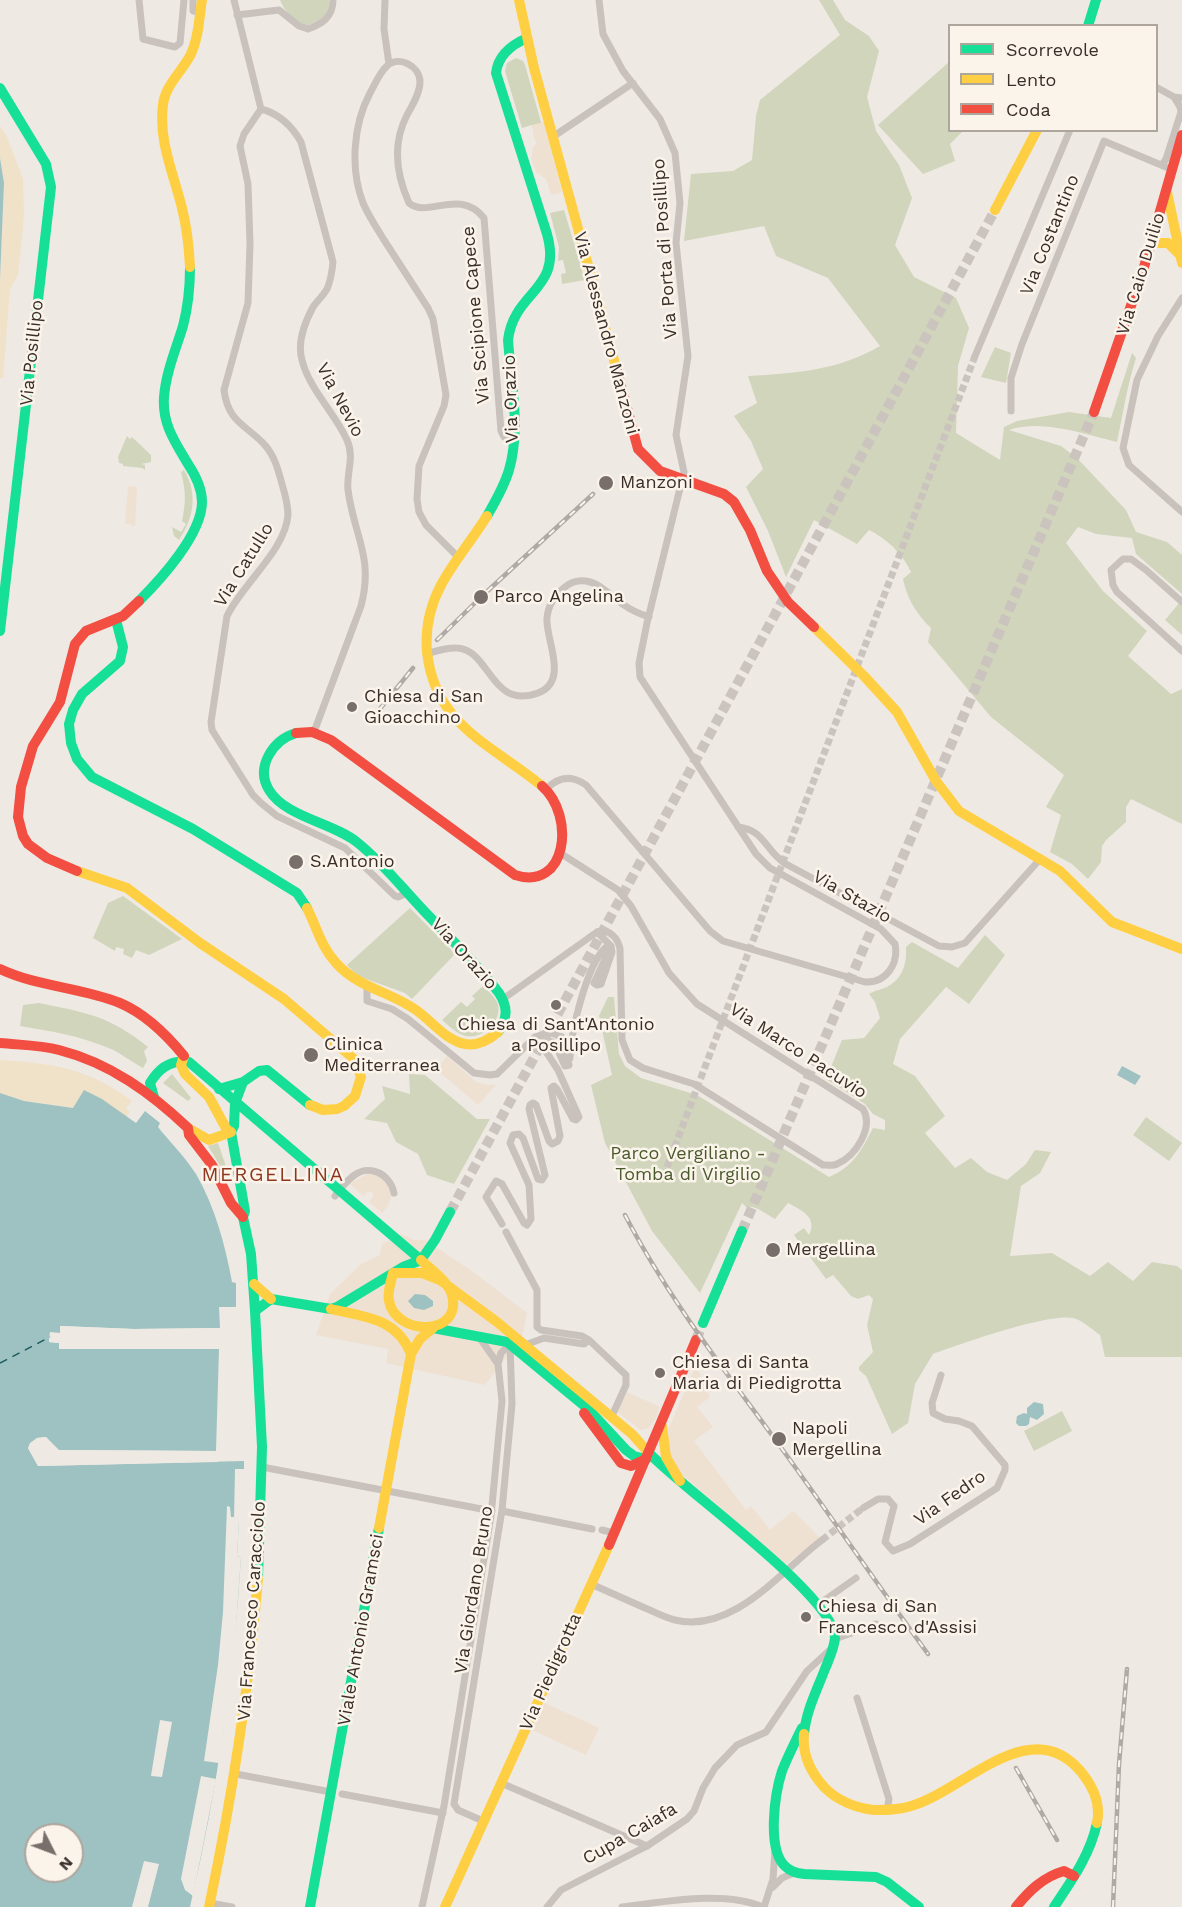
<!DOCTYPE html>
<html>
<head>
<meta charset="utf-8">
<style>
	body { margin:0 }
	#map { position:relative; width:1182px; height:1907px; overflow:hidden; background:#efe9e3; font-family:"Work Sans",sans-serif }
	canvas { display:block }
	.legend { position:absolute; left:948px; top:24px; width:210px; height:108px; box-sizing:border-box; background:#fbf4eb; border:2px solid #aea59d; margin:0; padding:8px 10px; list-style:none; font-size:18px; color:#3a2e29 }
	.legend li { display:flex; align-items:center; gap:12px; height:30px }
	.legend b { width:30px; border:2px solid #aea59d }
	.north { position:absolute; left:24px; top:1823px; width:60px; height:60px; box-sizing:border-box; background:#fbf4eb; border:2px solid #aea59d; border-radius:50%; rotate:132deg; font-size:16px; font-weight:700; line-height:24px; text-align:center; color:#3a2e29 }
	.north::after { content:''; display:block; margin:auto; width:21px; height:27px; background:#796f6a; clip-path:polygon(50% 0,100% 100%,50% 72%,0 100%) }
</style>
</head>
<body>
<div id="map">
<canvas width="1182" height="1907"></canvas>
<ul class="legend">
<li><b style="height:8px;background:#16e098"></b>Scorrevole</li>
<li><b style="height:8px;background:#ffcf43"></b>Lento</li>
<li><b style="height:8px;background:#f24e42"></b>Coda</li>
</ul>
<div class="north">N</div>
</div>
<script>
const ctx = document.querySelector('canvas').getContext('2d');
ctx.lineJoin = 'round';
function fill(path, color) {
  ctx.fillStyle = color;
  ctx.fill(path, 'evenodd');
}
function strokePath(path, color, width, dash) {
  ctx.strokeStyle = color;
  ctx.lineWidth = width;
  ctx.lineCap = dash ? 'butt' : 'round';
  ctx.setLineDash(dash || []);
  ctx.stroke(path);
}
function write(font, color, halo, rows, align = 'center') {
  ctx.font = font + ' "Work Sans",sans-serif';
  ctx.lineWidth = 5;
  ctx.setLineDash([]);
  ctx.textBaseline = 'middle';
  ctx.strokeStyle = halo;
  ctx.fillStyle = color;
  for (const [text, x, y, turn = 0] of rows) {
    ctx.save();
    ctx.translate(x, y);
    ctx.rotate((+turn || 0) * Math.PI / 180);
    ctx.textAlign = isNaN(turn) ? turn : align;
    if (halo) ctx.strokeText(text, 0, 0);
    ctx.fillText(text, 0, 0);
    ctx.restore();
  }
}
fill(new Path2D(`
	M 280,0 L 329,0 C 330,16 319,21 306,26 C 295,22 284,11 280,0 Z
	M 819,0 L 833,0 L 845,20 L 869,36 L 879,51 L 867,97 L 876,131 L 899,165 L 912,198 L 895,245 L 914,277 L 956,298 L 969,328 L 958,366 L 956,433 L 1000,460 L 1004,427 L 1017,421 L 1069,412 L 1111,418 L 1132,353 L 1136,358 C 1127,386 1123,414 1117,442 C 1083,434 1043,419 1009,430 L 1061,446 L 1077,458 L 1126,510 L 1136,532 L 1167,542 L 1182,555 L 1182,594 L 1136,554 L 1132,538 L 1096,534 L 1078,527 L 1066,543 L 1103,591 L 1147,631 L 1128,656 L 1171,694 L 1182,689 L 1182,824 L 1131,799 L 1126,807 L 1126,822 L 1106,840 L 1102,846 L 1101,862 L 1088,879 L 1072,864 L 1050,852 L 1061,815 L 1046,807 L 1064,775 L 991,717 L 928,642 L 931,628 C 916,614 907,598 903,579 L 911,572 C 902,553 887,539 869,530 L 857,544 L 814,520 L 786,577 L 768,531 L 746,487 L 763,469 L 751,441 L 734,416 L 757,403 L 748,376 C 796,373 837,371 880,346 L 828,278 L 776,256 L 764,226 L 684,241 L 691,174 L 733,171 L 752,160 L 756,116 L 760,100 L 840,35 Z
	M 516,58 L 523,61 L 525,65 L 546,140 L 537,143 L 532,125 L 522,128 L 505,71 L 507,63 Z
	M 949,62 L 950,130 L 963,131 L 950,144 L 955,161 L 923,174 L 878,125 Z
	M 564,210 L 585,280 L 562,284 L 561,274 L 566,273 L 563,260 L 558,261 L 559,247 L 550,213 Z
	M 995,347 L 1011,353 L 1006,383 L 981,377 Z
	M 127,436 L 130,439 L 132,437 L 151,455 L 151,462 L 141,464 L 145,465 L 145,470 L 142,468 L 123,466 L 123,464 L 119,463 L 118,457 Z
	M 184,470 C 198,493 194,518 179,540 L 174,536 L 172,527 L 181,532 L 186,524 L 182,521 C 186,501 186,492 181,472 Z
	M 1180,602 L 1182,603 L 1182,635 L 1165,620 Z
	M 123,896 L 182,939 L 149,955 L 136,950 L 132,958 L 123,954 L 124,949 L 116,947 L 115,951 L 93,938 L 108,903 Z
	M 410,908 L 455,954 L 412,999 L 405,993 L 358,976 L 347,965 Z
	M 985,935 L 1005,955 L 969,1004 L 946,987 L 900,1039 L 893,1064 L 915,1076 L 945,1116 L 925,1133 L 955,1168 L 971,1158 L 987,1172 L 1007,1180 L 1026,1164 L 1035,1150 L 1051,1152 L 1040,1173 L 1021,1186 L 1010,1256 L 1052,1253 L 1090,1276 L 1108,1262 L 1133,1281 L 1152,1262 L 1177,1266 L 1182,1270 L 1182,1357 L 1105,1357 L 1100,1335 C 1093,1330 1082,1320 1073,1318 C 1048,1313 960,1344 933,1354 L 915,1384 L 908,1423 L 892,1434 L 866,1376 L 859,1370 L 859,1367 L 873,1352 L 867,1325 L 873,1299 L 869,1295 L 858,1299 L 851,1296 L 833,1275 L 826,1279 L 794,1235 L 804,1228 L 809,1235 C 818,1217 801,1210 788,1203 L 775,1219 C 766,1214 756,1205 746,1207 L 742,1203 L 700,1293 L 652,1231 L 605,1143 L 591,1085 L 612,1075 L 599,1016 L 608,997 L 614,997 L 619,1054 L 625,1066 L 641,1078 L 697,1095 L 829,1177 C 853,1167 861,1151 873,1128 L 885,1130 L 885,1120 L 873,1114 L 865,1104 L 826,1079 L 842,1040 L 864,1038 L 880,1018 L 875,1002 L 869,994 C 875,990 881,990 887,987 C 903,978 907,964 906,947 L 912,942 L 958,968 Z
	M 483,986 C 488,991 495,997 498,1004 C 502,1022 483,1039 466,1036 C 457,1034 449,1026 442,1020 L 461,1002 L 467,1007 L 475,999 L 472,996 Z
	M 39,1003 C 87,1013 108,1015 148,1047 L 144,1051 L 147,1061 L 143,1068 C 132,1062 122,1054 111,1049 C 81,1036 51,1031 20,1026 L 23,1005 Z
	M 172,1074 L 191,1098 L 188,1101 L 163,1083 Z
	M 409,1074 L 425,1075 L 477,1119 L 490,1119 L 454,1184 L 427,1175 L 418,1154 L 396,1142 L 387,1123 L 364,1119 L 385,1099 L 382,1086 L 410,1094 Z
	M 1146,1117 L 1182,1143 L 1169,1161 L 1133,1135 Z
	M 218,1143 L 231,1181 L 230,1182 L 208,1146 Z
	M 1062,1411 L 1072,1431 L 1034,1451 L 1024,1431 Z`), '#d1d5bc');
fill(new Path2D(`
	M 0,126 L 7,137 L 23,179 L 24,216 L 18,275 L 10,289 L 3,378 L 0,378 L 0,279 L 4,183 L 0,158 Z
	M 0,1060 C 54,1064 86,1067 132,1101 L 126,1108 L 130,1112 L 126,1117 L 102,1099 L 74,1108 L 24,1101 L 0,1093 Z`), '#f0e1c9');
fill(new Path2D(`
	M 544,122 L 562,192 L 551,195 L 546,179 L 536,172 L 531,158 L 533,147 L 537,143 L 534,138 L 532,125 Z
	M 128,486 L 137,487 L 135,526 L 132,526 L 132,531 L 131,524 L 125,524 Z
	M 447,1056 L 476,1082 L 488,1085 L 496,1085 L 478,1105 L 436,1069 Z
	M 367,1174 L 377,1175 L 386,1182 L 390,1189 L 391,1197 L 388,1206 L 382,1213 L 369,1202 L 373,1197 L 372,1192 L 367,1192 L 363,1196 L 350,1184 Z
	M 401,1234 L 414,1240 L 425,1240 L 472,1271 L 527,1313 L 522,1337 L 485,1385 L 386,1363 L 388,1349 L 316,1335 L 330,1294 L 361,1264 L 380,1255 L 382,1244 Z
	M 696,1365 L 710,1397 L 697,1407 L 713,1427 L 694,1441 L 746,1510 L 751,1506 L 770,1530 L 793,1511 L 820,1538 L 785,1565 L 677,1470 L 671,1462 L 665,1437 Z
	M 627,1392 L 660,1407 L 655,1420 L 649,1428 L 641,1430 L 617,1412 Z
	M 545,1703 L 599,1728 L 586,1755 L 532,1730 Z`), '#eee1d2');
fill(new Path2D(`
	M 0,158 L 4,183 L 0,279 Z
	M 1122,1066 L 1141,1076 L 1135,1085 L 1117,1075 Z
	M 84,1090 L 102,1099 L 136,1123 L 145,1111 L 160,1123 L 158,1127 C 170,1142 185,1157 196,1174 C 215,1207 225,1244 232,1282 L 236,1283 L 236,1307 L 219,1307 L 220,1328 L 134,1329 L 60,1326 L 60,1333 L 50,1333 L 49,1342 L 59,1343 L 60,1349 L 219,1349 L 216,1451 L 58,1450 L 46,1437 L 37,1438 L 28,1448 L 38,1466 L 244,1461 L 244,1469 L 235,1469 L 234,1521 L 239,1521 L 237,1556 L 241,1557 C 234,1675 217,1791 190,1907 L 0,1907 L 0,1093 L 24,1101 L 73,1108 ZM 36,1835 L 72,1835 L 72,1871 L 36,1871 Z
	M 415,1294 L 425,1295 L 433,1301 L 433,1306 L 424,1310 L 414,1308 L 408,1301 Z
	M 1034,1402 L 1043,1404 L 1044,1414 L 1037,1420 L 1030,1417 L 1029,1424 L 1026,1426 L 1019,1426 L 1016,1423 L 1017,1416 L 1024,1413 L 1027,1414 L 1027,1408 Z`), '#9ec2c1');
fill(new Path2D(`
	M 60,1326 L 134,1329 L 220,1328 L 220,1331 L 134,1332 L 63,1329 L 62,1335 L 52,1336 L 52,1339 L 61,1340 L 62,1346 L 219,1346 L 219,1349 L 59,1349 L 59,1343 L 49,1342 L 50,1332 L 60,1333 Z
	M 46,1437 L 59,1450 L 216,1451 L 217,1454 L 58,1453 L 45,1440 L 38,1441 L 31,1448 L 40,1463 L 217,1459 L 218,1462 L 38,1466 L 28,1448 L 30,1443 L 37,1438 Z
	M 227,1506 L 230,1507 L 231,1517 L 234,1517 L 234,1521 L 239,1521 L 237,1556 L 241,1557 L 233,1667 L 219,1763 L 204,1761 L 218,1665 L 223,1612 Z
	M 160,1720 L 172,1722 L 162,1777 L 151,1776 Z
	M 201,1776 L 216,1779 L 193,1896 L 185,1890 L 181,1879 Z
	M 144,1861 L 159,1864 L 148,1907 L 132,1907 Z`), '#efe9e3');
strokePath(new Path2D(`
	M 0,1363 L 50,1337`), '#1c5b5e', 1.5, [8, 6]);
strokePath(new Path2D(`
	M 545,1050 L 545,1044 L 549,1041 L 553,1042 L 556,1046
	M 667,1167 L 975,356
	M 822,1540 L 863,1508`), '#cbc4be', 7, [7, 3.5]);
strokePath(new Path2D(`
	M 450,1212 L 995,210
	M 742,1231 L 1094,412
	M 696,1340 L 703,1323`), '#cbc4be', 10, [10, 5]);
strokePath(new Path2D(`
	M 139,0 L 143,39 L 175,47 L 180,43 L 184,0
	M 193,0 L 193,11 L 200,13
	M 234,0 L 261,109
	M 385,0 L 384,29 L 389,64
	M 237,15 L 279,10 L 299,26 L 308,29 C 322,24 333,17 333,0
	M 1156,87 L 1174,97 L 1182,98
	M 261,109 L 244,134 L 240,146 L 248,184 L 250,244 L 248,303 L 224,390 C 228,421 243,423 263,443 C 274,454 278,469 282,484 C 285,494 288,504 288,515 C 285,551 243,583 227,616 L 211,722 L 212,730 L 253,795 L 261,803 L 277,816 L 345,848 L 395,896 L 398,897 L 407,893
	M 261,109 C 280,114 292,126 301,142 L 333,262 C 332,272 331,280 327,289 C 323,296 317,301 313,307 C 305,322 297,343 302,360 C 309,389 335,413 347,440 C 355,458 346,473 348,490 C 354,536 374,557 361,606 L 314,732
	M 554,136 L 633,83
	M 1162,165 L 1166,159 L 1181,112 L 1180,107 L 1174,97
	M 1182,298 L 1158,336 L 1137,380 L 1123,448 L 1129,465 L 1182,512
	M 975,356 L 1070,130
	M 1011,411 L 1011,378 L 1022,344 L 1104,141 L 1173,170
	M 458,557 L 426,525 L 419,512 L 417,499 L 419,466 L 444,406 L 446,395 L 433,319 L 428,308 C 414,286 400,265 386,243 C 378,230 369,217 363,203 C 350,169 353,125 370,93 C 375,84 380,72 387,66 C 399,55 420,66 420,82 C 420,93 412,106 407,115 C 392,144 396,174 409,203 C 428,219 459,187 484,218 L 501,431 L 504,437 L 514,439
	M 1182,602 L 1146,570 L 1131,559 L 1123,559 L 1111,570 L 1113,585 L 1117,592 L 1182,651
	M 426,654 C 436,651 447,647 457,648 C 491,650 490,710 538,693 C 570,681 545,639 547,618 C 548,606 555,595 565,587 C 571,582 578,580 586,581 C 600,583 612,597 624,605 C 632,611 640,614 649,617
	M 546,789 C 558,777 571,774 586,785 L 710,931 L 723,941 L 865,982 C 886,983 899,964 895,944 L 881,929 L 770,868 L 756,854 L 640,677 L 639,663 L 647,623 L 684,472 L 676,435 L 688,356 L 676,243 L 680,203 L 675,153 L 660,119 L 623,71 L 603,34 L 599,0
	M 738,827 C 764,830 764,848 784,863 L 939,946 L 952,947 L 965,943 L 1041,858
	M 367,988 L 367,1001 L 392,1009 L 408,1019 L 474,1073 L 490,1075 L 497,1074 L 535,1037 L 549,1032 L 562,1037 L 569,1065
	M 503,999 L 597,932 C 609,928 618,938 620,949 L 622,1040 L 630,1060 L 643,1068 L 694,1084 L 823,1165 C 827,1165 833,1166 837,1164 C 856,1156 874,1127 863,1109 L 697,1004 L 669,973 L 631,906 L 618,890 L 560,853
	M 556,1046 L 565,1066 L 569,1065
	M 570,1058 C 571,1032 586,967 605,948 L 607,951 L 607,955 L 594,983 L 597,985 L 601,984 L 612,952 L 611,946 L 597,932
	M 335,1196 C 340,1189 346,1182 352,1177 C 368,1163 390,1173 394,1193
	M 502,1224 L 486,1197 L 496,1181 L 502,1184 L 524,1223 L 527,1225 L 531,1219 L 529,1185 L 510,1143 L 513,1135 L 519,1134 L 523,1138 L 538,1179 L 542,1180 L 545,1175 L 529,1109 L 530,1105 L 533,1103 L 536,1105 L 549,1141 L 552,1144 L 558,1141 L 560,1136 L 551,1088 L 554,1086 L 557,1089 L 573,1119 L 576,1120 L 579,1117 L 558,1070 L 545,1050
	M 506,1232 L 537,1290 L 537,1327 L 541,1330 L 582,1336 L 589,1340
	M 479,1337 L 498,1364
	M 525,1345 L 544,1338 L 584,1344 L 589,1340 L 626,1375 L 626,1385 L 611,1418
	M 262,1467 L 492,1511
	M 863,1508 L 878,1499 L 888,1499 L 894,1506 L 885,1542 L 893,1551 L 910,1544 L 997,1488 L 1005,1470 L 1005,1465 L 972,1426 L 959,1421 L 945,1419 L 933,1413 L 932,1403 L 941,1375
	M 502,1511 L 592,1529
	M 602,1530 L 614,1533
	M 591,1584 C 609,1592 627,1600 645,1608 C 655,1612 665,1618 675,1620 C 733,1634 781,1571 822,1540
	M 819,1604 L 856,1578
	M 835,1639 L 876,1624
	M 857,1698 L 889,1799 L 887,1811
	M 236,1774 L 331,1792
	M 501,1783 L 647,1846
	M 342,1794 L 443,1813
	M 483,1821 L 458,1810 L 454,1804 L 502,1510 L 512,1404 L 510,1344
	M 773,1887 L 782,1878 L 796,1872
	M 210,1903 L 232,1907
	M 422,1907 L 444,1806 L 491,1516 L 502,1401 L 498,1364 L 501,1353 L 510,1344
	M 547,1907 L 561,1890 L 647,1846 L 687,1819 L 694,1811 L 703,1788 L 715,1768 L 737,1745 L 766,1732 L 807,1671 L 832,1648
	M 622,1907 C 664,1902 723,1890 763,1907
	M 764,1907 L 773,1879 L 775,1850`), '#c8c1bc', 7);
strokePath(new Path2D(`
	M 1088,26 L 1096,0
	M 0,88 L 46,164 L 51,187 L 0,631
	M 487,516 C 495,502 504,487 509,470 C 521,429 511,381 508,340 C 514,290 563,291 547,234 L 496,73 C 498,55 511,45 527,38
	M 139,601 C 161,579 202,534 202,502 C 202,488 196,476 188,464 C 175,442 162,424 164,397 C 166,372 176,349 183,326 C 188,307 190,287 190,267
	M 116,620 L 123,647 L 120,661 L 82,694 L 73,710 L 69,724 L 71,743 L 77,759 L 92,777 L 193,829 L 297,893 L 307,908
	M 296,733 C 273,740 255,767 269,790 C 285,817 334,823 358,843 C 383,863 403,889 425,912 C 450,938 477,964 499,993 C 508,1007 508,1018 498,1032
	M 243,1082 L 235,1103 L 234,1126 L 231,1132 L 245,1211 L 243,1217 L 251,1254 L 255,1311
	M 219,1089 L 243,1082 L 259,1071 L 267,1070 L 310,1105
	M 154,1097 L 150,1083 C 159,1068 171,1059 189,1062 L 421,1260
	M 703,1323 L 742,1231
	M 433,1328 L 507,1342 L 588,1409 L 626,1450 L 634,1456 L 646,1459
	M 648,1452 C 682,1489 835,1596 835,1638 C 834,1649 829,1659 825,1669 C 817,1690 806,1711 804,1734
	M 258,1578 L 262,1447 L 255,1311 L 271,1299 L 331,1309 L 337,1307 L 403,1267 L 421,1260 L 435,1240 L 450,1212
	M 802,1728 C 795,1742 788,1756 782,1771 C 775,1793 766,1850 786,1867 C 791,1872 797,1873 804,1874 L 876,1877 L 887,1882 L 919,1907
	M 310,1907 L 379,1528
	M 1054,1907 C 1072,1880 1090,1855 1097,1823`), '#16e098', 10);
strokePath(new Path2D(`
	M 519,0 L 534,68 L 617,371
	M 1167,192 L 1182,263
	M 995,210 L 1037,130
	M 1152,243 L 1168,243 L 1179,254
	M 190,267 C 189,247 187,228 182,208 C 174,175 158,140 163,105 C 165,85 182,72 191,54 C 199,37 199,18 202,0
	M 487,516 C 472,540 454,561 441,585 C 430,606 425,629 427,652 C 435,726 491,744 542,786
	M 814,627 L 864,676 L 897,712 L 936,781 L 959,811 L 1060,871 L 1112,922 L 1182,949
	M 77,871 L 127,888 L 200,943 L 284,999 L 354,1059 L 361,1077 L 355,1096 L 344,1106 L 337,1109 L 323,1110 L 310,1105
	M 307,908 C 317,928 321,947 337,964 C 359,988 391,992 416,1010 C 432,1021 445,1040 465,1044 C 478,1046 489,1040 498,1032
	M 184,1056 L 181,1065 L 185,1074 L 209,1097 L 227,1130 L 231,1132 L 209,1140 L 188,1128
	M 393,1273 C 391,1282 387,1292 389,1301 C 396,1337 463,1336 452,1295 C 448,1281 431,1270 421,1260
	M 395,1273 L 422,1273 L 440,1280 L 497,1322 L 632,1434 L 648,1452
	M 254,1284 L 271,1299
	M 331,1309 C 365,1317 397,1318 411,1354
	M 662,1426 L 666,1457 L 680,1481
	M 379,1528 L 411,1354 L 420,1339 L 433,1328
	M 804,1734 C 802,1755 811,1773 825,1788 C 838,1801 857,1808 874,1810 C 887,1810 899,1810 911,1806 C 964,1791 1031,1710 1082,1773 C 1094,1788 1101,1804 1097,1823
	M 209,1907 C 232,1798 249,1689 258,1578
	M 445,1907 L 609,1545`), '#ffcf43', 10);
strokePath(new Path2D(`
	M 617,371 L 638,449 L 660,471 L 724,494 L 734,502 L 750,530 L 767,571 L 788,602 L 814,627
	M 1094,412 L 1142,274 L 1182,135
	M 296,733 L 312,732 L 331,740 L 515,875 C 567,892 576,816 542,786
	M 77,871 L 47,858 L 28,844 L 23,836 L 18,817 L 21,787 L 33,746 L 60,702 L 75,644 L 86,631 L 123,616 L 139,601
	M 0,969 C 38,987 81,987 120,1003 C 146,1014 166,1034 184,1056
	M 0,1043 C 20,1045 40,1045 59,1050 C 110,1063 151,1093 188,1128 L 189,1135 L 212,1165 L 231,1203 L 243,1217
	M 584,1413 L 621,1463 L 631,1466 L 646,1459
	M 609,1545 L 696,1340
	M 1016,1907 C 1029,1891 1043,1877 1064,1871 L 1074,1876`), '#f24e42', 10);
const rail = new Path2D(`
	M 437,640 L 481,597 L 593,494
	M 379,710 L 413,668
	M 625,1215 C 667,1296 723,1368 777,1442 C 828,1512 877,1584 928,1654
	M 1016,1768 L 1057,1840
	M 1113,1907 L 1119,1764 L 1127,1669`);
strokePath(rail, '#b0aaa6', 4.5);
strokePath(rail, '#fbf4eb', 2, [7]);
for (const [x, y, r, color] of [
	[606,483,8,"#796f6a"],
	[481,597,8,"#796f6a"],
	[352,707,6,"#796f6a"],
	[296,862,8,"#796f6a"],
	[556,1005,6,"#796f6a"],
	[311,1055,8,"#796f6a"],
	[773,1250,8,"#796f6a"],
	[660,1373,6,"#796f6a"],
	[779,1439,8,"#796f6a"],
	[806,1617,6,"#796f6a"]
]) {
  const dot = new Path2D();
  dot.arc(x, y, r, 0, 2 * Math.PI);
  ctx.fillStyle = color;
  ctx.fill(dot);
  strokePath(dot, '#fbf4eb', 2);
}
write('18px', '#3a2e29', '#fbf4eb', [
	["Via Costantino",1050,235,-68],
	["Via Porta di Posillipo",665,249,-94],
	["Via Caio Duilio",1141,274,-73],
	["Via Scipione Capece",476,315,-95],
	["Via Alessandro Manzoni",606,333,75],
	["Via Posillipo",32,353,-84],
	["Via Orazio",511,399,-92],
	["Via Nevio",340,400,62],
	["Via Catullo",244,565,-58],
	["Via Stazio",852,897,30],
	["Via Orazio",464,954,48],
	["Via Marco Pacuvio",798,1051,33],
	["Via Fedro",950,1498,-35],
	["Via Giordano Bruno",474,1590,-81],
	["Via Francesco Caracciolo",252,1611,-86],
	["Viale Antonio Gramsci",361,1630,-80],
	["Via Piedigrotta",551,1672,-66],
	["Cupa Caiafa",630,1834,-30]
]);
write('18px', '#3a2e29', '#fbf4eb', [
	["Manzoni",620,483],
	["Parco Angelina",494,597],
	["Chiesa di San",364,697],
	["Gioacchino",364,718],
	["S.Antonio",310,862],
	["Chiesa di Sant'Antonio",556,1025,"center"],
	["a Posillipo",556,1046,"center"],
	["Clinica",324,1045],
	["Mediterranea",324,1066],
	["Mergellina",786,1250],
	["Chiesa di Santa",672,1363],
	["Maria di Piedigrotta",672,1384],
	["Napoli",792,1429],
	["Mergellina",792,1450],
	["Chiesa di San",818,1607],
	["Francesco d'Assisi",818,1628]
], 'left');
write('18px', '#4a5a2c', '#fbf4eb', [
	["Parco Vergiliano -",688,1154],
	["Tomba di Virgilio",688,1175]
]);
ctx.letterSpacing = '1.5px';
write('20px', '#8e361e', '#fbf4eb', [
	["MERGELLINA",273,1175]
]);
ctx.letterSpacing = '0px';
</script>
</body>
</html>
